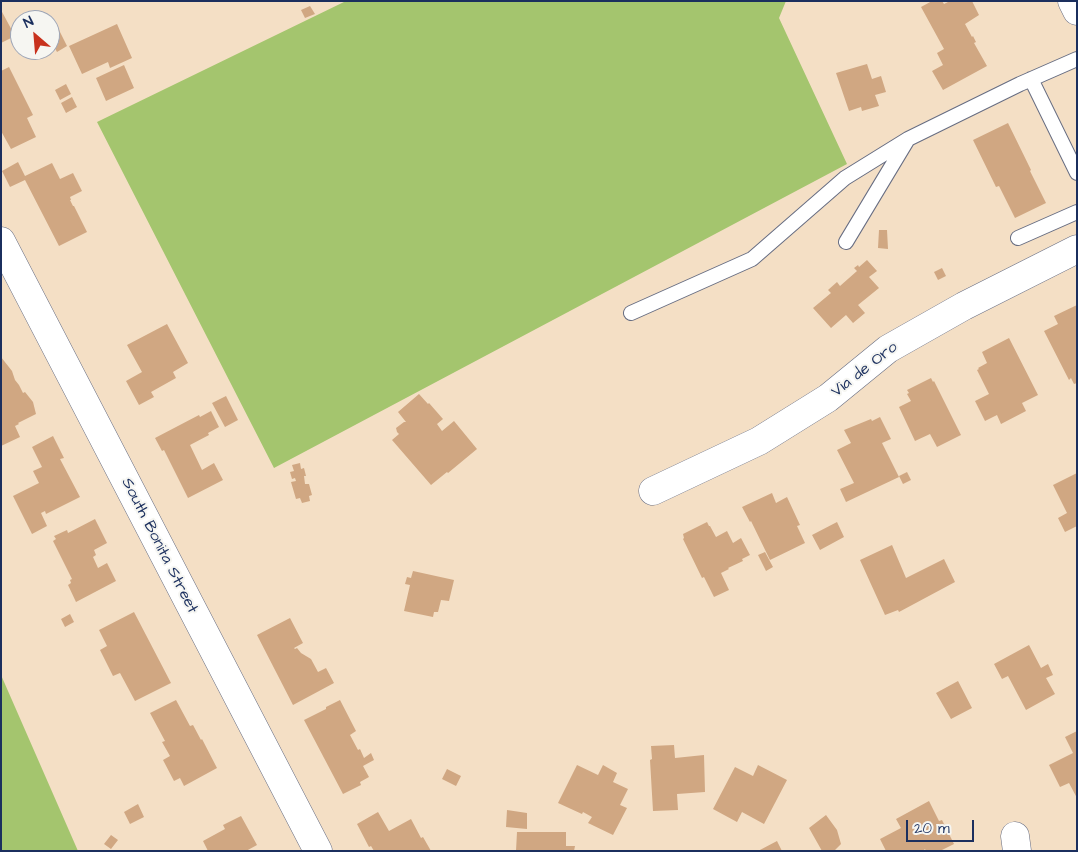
<!DOCTYPE html>
<html>
<head>
<meta charset="utf-8">
<style>
	body { margin:0 }
	#map { position:relative; width:1078px; height:852px; overflow:hidden; background:#f4dfc5; font-family:"Architects Daughter",sans-serif }
	canvas { display:block }
	.frame { position:absolute; inset:0; border:2px solid #1b2f5e; pointer-events:none }
	.north { position:absolute; left:10px; top:10px; width:50px; height:50px; box-sizing:border-box; background:#f6f6f2; border:1px solid #9ea6b7; border-radius:50%; rotate:333deg; font-size:14px; font-weight:700; line-height:20px; text-align:center; color:#1b2f5e }
	.north::after { content:''; display:block; margin:auto; width:18px; height:22px; background:#c8321e; clip-path:polygon(50% 0,100% 100%,50% 72%,0 100%) }
	.scale { position:absolute; left:906px; top:820px; width:68px; height:22px; box-sizing:border-box; border:2px solid #1b2f5e; border-top:0; padding-left:6px; font-size:15px; line-height:18px; white-space:nowrap; color:#1b2f5e; -webkit-text-stroke:4px #f6f6f2; paint-order:stroke }
</style>
</head>
<body>
<div id="map">
<canvas width="1078" height="852"></canvas>
<div class="frame"></div>
<div class="north">N</div>
<div class="scale">20 m</div>
</div>
<script>
const ctx = document.querySelector('canvas').getContext('2d');
ctx.lineJoin = 'round';
function fill(path, color) {
  ctx.fillStyle = color;
  ctx.fill(path, 'evenodd');
}
function strokePath(path, color, width, dash) {
  ctx.strokeStyle = color;
  ctx.lineWidth = width;
  ctx.lineCap = dash ? 'butt' : 'round';
  ctx.setLineDash(dash || []);
  ctx.stroke(path);
}
function write(font, color, halo, rows, align = 'center') {
  ctx.font = font + ' "Architects Daughter",sans-serif';
  ctx.lineWidth = 4;
  ctx.setLineDash([]);
  ctx.textBaseline = 'middle';
  ctx.strokeStyle = halo;
  ctx.fillStyle = color;
  for (const [text, x, y, turn = 0] of rows) {
    ctx.save();
    ctx.translate(x, y);
    ctx.rotate((+turn || 0) * Math.PI / 180);
    ctx.textAlign = isNaN(turn) ? turn : align;
    if (halo) ctx.strokeText(text, 0, 0);
    ctx.fillText(text, 0, 0);
    ctx.restore();
  }
}
fill(new Path2D(`
	M 346,1 L 786,1 L 779,18 L 847,164 L 274,468 L 97,122 Z
	M 1,675 L 78,851 L 1,851 Z`), '#a4c56e');
fill(new Path2D(`
	M 932,1 L 942,1 L 944,4 L 950,1 L 972,1 L 979,15 L 965,24 L 972,37 L 973,36 L 976,42 L 974,43 L 987,66 L 943,90 L 932,71 L 943,65 L 937,53 L 944,49 L 921,7 Z
	M 310,6 L 315,14 L 305,18 L 301,10 Z
	M 1,10 L 15,36 L 1,43 Z
	M 117,24 L 132,58 L 110,68 L 108,62 L 82,74 L 69,46 Z
	M 58,28 L 67,46 L 57,52 L 50,39 L 50,32 Z
	M 867,64 L 872,79 L 881,76 L 886,92 L 875,95 L 879,106 L 862,111 L 861,107 L 849,111 L 836,73 Z
	M 124,65 L 134,88 L 106,101 L 96,78 Z
	M 9,67 L 33,115 L 27,118 L 36,137 L 11,149 L 1,131 L 1,71 Z
	M 66,84 L 71,94 L 60,100 L 55,90 Z
	M 72,97 L 77,107 L 66,113 L 61,103 Z
	M 1008,123 L 1031,170 L 1030,171 L 1046,203 L 1015,218 L 999,186 L 996,187 L 973,140 Z
	M 18,162 L 25,176 L 52,163 L 60,179 L 73,173 L 82,191 L 70,197 L 71,200 L 70,200 L 73,206 L 74,206 L 87,232 L 59,246 L 25,180 L 10,187 L 2,171 Z
	M 879,230 L 887,230 L 888,249 L 878,248 Z
	M 867,260 L 877,271 L 869,277 L 879,288 L 858,305 L 865,313 L 853,323 L 846,315 L 831,328 L 813,308 L 831,293 L 828,290 L 837,282 L 840,286 L 857,271 L 854,268 L 858,265 L 859,267 Z
	M 942,268 L 946,276 L 938,280 L 934,272 Z
	M 1077,305 L 1077,383 L 1074,384 L 1071,378 L 1069,380 L 1044,331 L 1058,324 L 1054,316 Z
	M 167,324 L 188,363 L 173,372 L 176,378 L 151,392 L 154,397 L 139,405 L 126,381 L 142,372 L 127,345 Z
	M 1009,338 L 1038,395 L 1022,403 L 1026,411 L 1001,424 L 997,415 L 985,421 L 975,401 L 989,394 L 977,370 L 979,369 L 978,368 L 987,363 L 982,352 Z
	M 1,357 L 12,371 L 15,380 L 19,385 L 23,393 L 25,392 L 33,402 L 36,414 L 18,423 L 19,424 L 15,426 L 20,437 L 1,446 Z
	M 931,378 L 933,382 L 934,381 L 961,435 L 937,447 L 930,434 L 915,441 L 899,407 L 911,401 L 907,394 L 909,393 L 907,390 Z
	M 419,394 L 428,404 L 429,403 L 443,419 L 437,424 L 442,431 L 454,421 L 477,449 L 448,473 L 447,472 L 431,485 L 392,440 L 399,434 L 397,432 L 396,428 L 404,422 L 406,422 L 398,412 Z
	M 226,396 L 238,420 L 225,427 L 212,403 Z
	M 211,411 L 219,427 L 208,433 L 209,435 L 190,445 L 202,470 L 214,463 L 223,480 L 188,498 L 164,450 L 162,451 L 155,438 L 199,415 L 200,417 Z
	M 880,417 L 891,439 L 882,443 L 899,477 L 846,502 L 840,489 L 854,483 L 837,450 L 851,443 L 844,430 L 871,419 L 872,421 Z
	M 53,436 L 64,458 L 60,459 L 80,497 L 46,514 L 45,511 L 41,513 L 47,526 L 32,534 L 13,496 L 39,483 L 33,471 L 42,467 L 32,447 Z
	M 300,463 L 301,469 L 304,468 L 306,476 L 304,476 L 305,484 L 309,484 L 312,495 L 309,496 L 310,501 L 302,503 L 300,498 L 296,499 L 291,482 L 296,481 L 295,478 L 292,479 L 290,472 L 294,471 L 292,465 Z
	M 907,472 L 911,480 L 903,484 L 899,476 Z
	M 1077,473 L 1077,526 L 1065,532 L 1058,518 L 1067,513 L 1053,485 Z
	M 772,493 L 776,503 L 787,497 L 800,525 L 797,526 L 805,543 L 770,560 L 751,521 L 750,522 L 742,507 Z
	M 95,519 L 107,543 L 94,550 L 96,555 L 93,557 L 98,568 L 107,563 L 116,581 L 76,602 L 68,585 L 71,583 L 70,580 L 72,579 L 53,541 L 56,539 L 54,536 L 67,530 L 68,533 Z
	M 707,522 L 709,526 L 710,526 L 716,537 L 727,531 L 733,543 L 741,538 L 750,555 L 742,559 L 743,561 L 728,568 L 729,569 L 721,573 L 729,590 L 714,597 L 704,577 L 702,578 L 683,539 L 684,538 L 683,534 Z
	M 837,522 L 844,537 L 820,550 L 812,535 Z
	M 892,545 L 906,578 L 944,559 L 955,582 L 899,612 L 898,610 L 885,615 L 860,560 Z
	M 765,552 L 773,567 L 766,571 L 758,555 Z
	M 413,571 L 454,580 L 449,601 L 441,600 L 438,612 L 434,612 L 433,617 L 404,611 L 410,585 L 405,584 L 407,577 L 411,578 Z
	M 134,612 L 171,683 L 135,701 L 120,673 L 113,676 L 100,650 L 107,646 L 99,630 Z
	M 70,614 L 74,622 L 65,627 L 61,619 Z
	M 290,618 L 303,643 L 294,648 L 295,649 L 297,648 L 301,653 L 311,659 L 318,672 L 326,668 L 334,683 L 293,705 L 257,635 Z
	M 1029,645 L 1041,668 L 1048,664 L 1053,675 L 1046,678 L 1055,694 L 1026,710 L 1008,676 L 1002,679 L 994,664 Z
	M 958,681 L 972,708 L 951,719 L 936,693 Z
	M 176,700 L 190,726 L 193,725 L 201,740 L 202,739 L 217,768 L 184,786 L 180,778 L 174,781 L 163,760 L 170,756 L 162,742 L 165,741 L 150,713 Z
	M 340,700 L 356,731 L 350,735 L 358,750 L 360,749 L 364,758 L 371,753 L 374,760 L 363,766 L 369,777 L 360,782 L 361,785 L 343,794 L 304,720 L 326,709 L 326,707 Z
	M 1077,731 L 1077,798 L 1069,783 L 1060,787 L 1049,765 L 1073,753 L 1065,737 Z
	M 674,745 L 675,758 L 704,755 L 705,792 L 677,794 L 678,810 L 653,811 L 650,760 L 652,759 L 651,746 Z
	M 577,765 L 598,775 L 603,765 L 617,773 L 613,782 L 628,789 L 620,805 L 627,808 L 613,835 L 588,823 L 592,817 L 583,812 L 582,814 L 558,803 Z
	M 758,765 L 787,780 L 764,824 L 742,812 L 737,822 L 713,809 L 735,767 L 753,776 Z
	M 447,769 L 461,776 L 456,786 L 442,779 Z
	M 929,801 L 939,821 L 942,820 L 954,844 L 940,851 L 926,851 L 925,849 L 923,851 L 886,851 L 880,839 L 901,828 L 896,819 Z
	M 138,804 L 144,817 L 130,824 L 124,812 Z
	M 507,810 L 527,813 L 527,829 L 506,827 Z
	M 378,812 L 389,831 L 411,819 L 421,838 L 423,837 L 431,851 L 374,851 L 371,846 L 369,847 L 357,824 Z
	M 826,815 L 837,830 L 841,844 L 834,851 L 822,851 L 809,828 Z
	M 241,816 L 257,845 L 246,851 L 208,851 L 203,841 L 225,829 L 223,825 Z
	M 517,832 L 566,832 L 566,846 L 575,846 L 574,851 L 516,851 Z
	M 111,835 L 118,840 L 111,849 L 104,844 Z
	M 777,841 L 782,851 L 758,851 Z`), '#d0a782');
const service = new Path2D(`
	M 1031,79 L 1077,173
	M 1018,238 L 1077,212
	M 846,242 L 908,139 L 1020,84 L 1077,59
	M 631,313 L 752,259 L 845,178 L 908,139`);
const minor = new Path2D(`
	M 1,241 L 318,851
	M 653,491 L 759,441 L 828,398 L 888,349 L 964,306 L 1077,249
	M 1015,836 L 1017,851`);
const secondary = new Path2D(`
	M 1072,1 L 1077,11`);
strokePath(service, '#676d82', 16);
strokePath(minor, '#676d82', 29);
strokePath(secondary, '#676d82', 29);
strokePath(service, '#fff', 14);
strokePath(minor, '#fff', 28);
strokePath(secondary, '#fff', 28);
write('16px', '#1b2f5e', '#f6f6f2', [
	["Via de Oro",865,370,-38],
	["South Bonita Street",159,546,63]
]);
</script>
</body>
</html>
